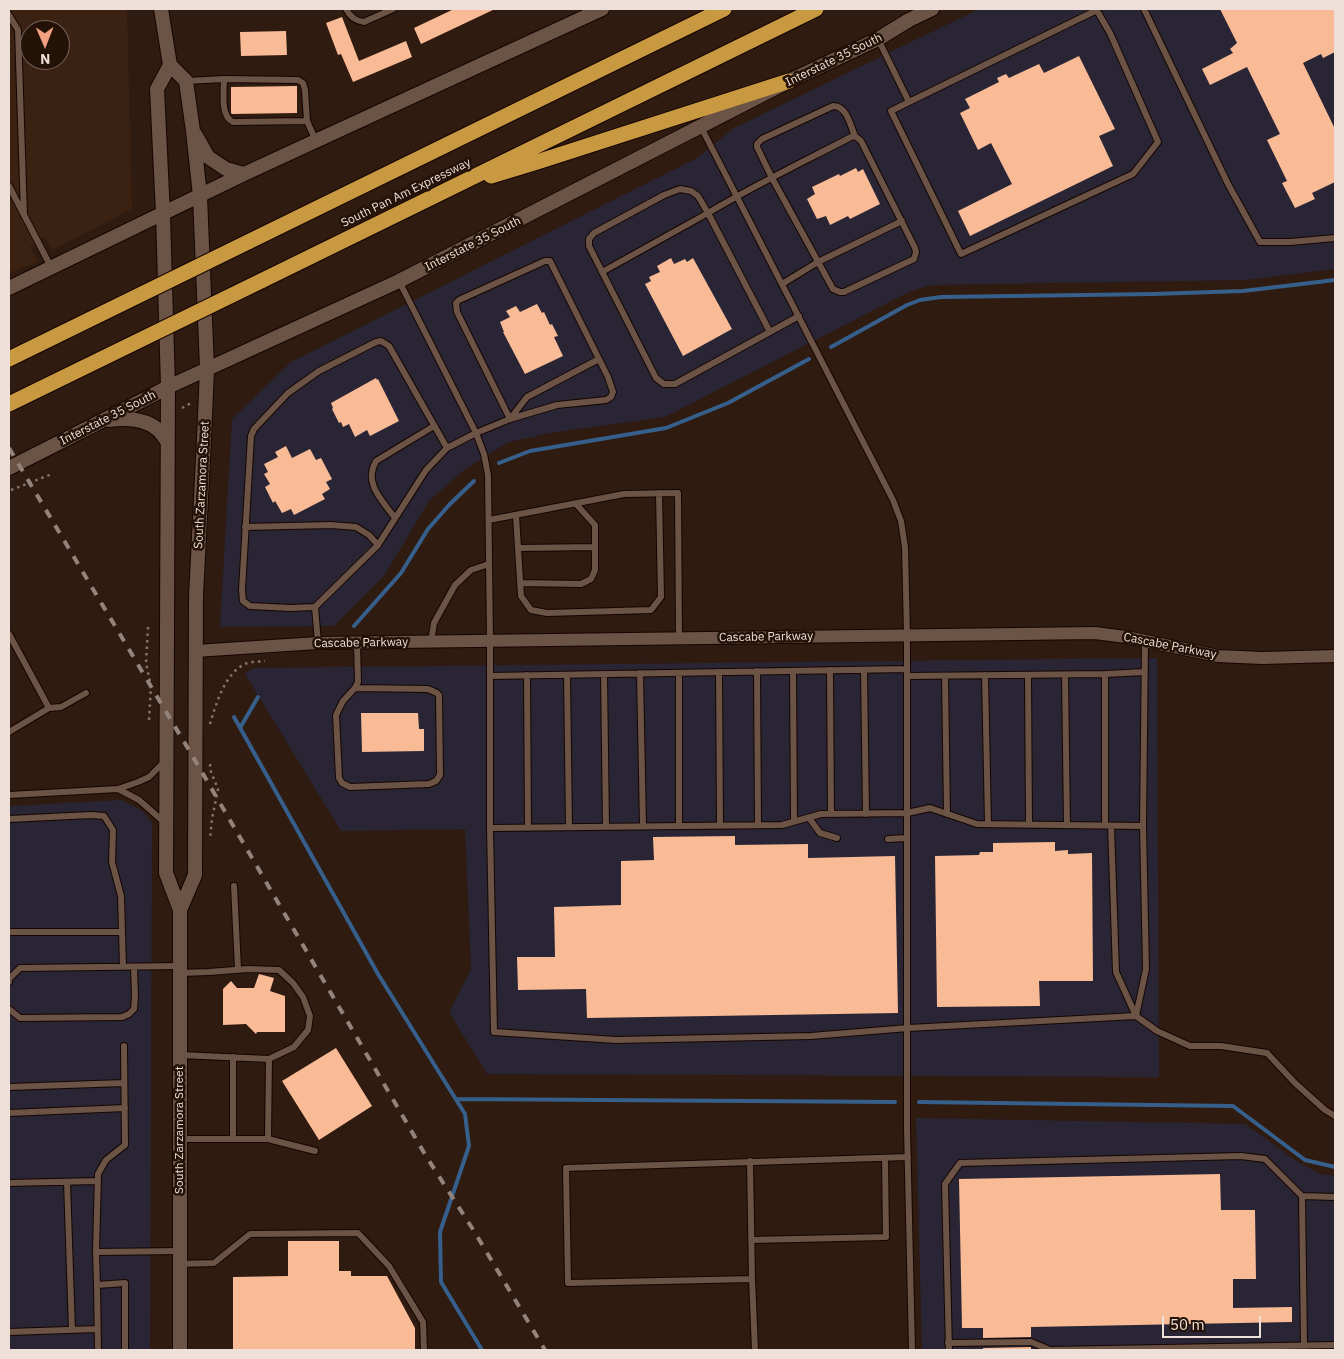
<!DOCTYPE html>
<html>
<head>
<meta charset="utf-8">
<style>
	body { margin:0 }
	#map { position:relative; width:1344px; height:1359px; overflow:hidden; background:#2f1b0f; font-family:"IBM Plex Sans",sans-serif }
	canvas { display:block }
	.frame { position:absolute; inset:0; border:10px solid #eee0d8; pointer-events:none }
	.north { position:absolute; left:20px; top:20px; width:50px; height:50px; box-sizing:border-box; background:#251207; border:1px solid #75645b; border-radius:50%; rotate:179deg; font-size:14px; font-weight:700; line-height:20px; text-align:center; color:#eee0d8 }
	.north::after { content:''; display:block; margin:auto; width:18px; height:22px; background:#f2a080; clip-path:polygon(50% 0,100% 100%,50% 72%,0 100%) }
	.scale { position:absolute; left:1162px; top:1316px; width:99px; height:22px; box-sizing:border-box; border:2px solid #eee0d8; border-top:0; padding-left:6px; font-size:15px; line-height:18px; white-space:nowrap; color:#eee0d8; -webkit-text-stroke:4px #251207; paint-order:stroke }
</style>
</head>
<body>
<div id="map">
<canvas width="1344" height="1359"></canvas>
<div class="frame"></div>
<div class="north">N</div>
<div class="scale">50 m</div>
</div>
<script>
const ctx = document.querySelector('canvas').getContext('2d');
ctx.lineJoin = 'round';
function fill(path, color) {
  ctx.fillStyle = color;
  ctx.fill(path, 'evenodd');
}
function strokePath(path, color, width, dash) {
  ctx.strokeStyle = color;
  ctx.lineWidth = width;
  ctx.lineCap = dash ? 'butt' : 'round';
  ctx.setLineDash(dash || []);
  ctx.stroke(path);
}
function write(font, color, halo, rows, align = 'center') {
  ctx.font = font + ' "IBM Plex Sans",sans-serif';
  ctx.lineWidth = 5;
  ctx.setLineDash([]);
  ctx.textBaseline = 'middle';
  ctx.strokeStyle = halo;
  ctx.fillStyle = color;
  for (const [text, x, y, turn = 0] of rows) {
    ctx.save();
    ctx.translate(x, y);
    ctx.rotate((+turn || 0) * Math.PI / 180);
    ctx.textAlign = isNaN(turn) ? turn : align;
    if (halo) ctx.strokeText(text, 0, 0);
    ctx.fillText(text, 0, 0);
    ctx.restore();
  }
}
fill(new Path2D(`
	M 979,9 L 1335,9 L 1335,269 L 1247,280 L 931,285 L 907,293 L 665,417 L 556,432 L 509,442 L 465,469 L 429,501 L 384,576 L 334,626 L 220,627 L 232,419 L 291,362 L 697,158 L 734,128 Z
	M 1157,658 L 1159,1077 L 487,1074 L 449,1012 L 471,969 L 465,829 L 341,831 L 245,674 L 253,668 Z
	M 122,800 L 144,812 L 152,823 L 150,1350 L 9,1350 L 9,806 Z
	M 916,1118 L 1245,1124 L 1298,1162 L 1321,1174 L 1335,1176 L 1335,1350 L 922,1350 Z`), '#292535');
fill(new Path2D(`
	M 9,9 L 127,9 L 132,209 L 52,250 L 44,237 L 30,247 L 38,262 L 11,272 L 9,269 ZM 30,30 L 60,30 L 60,60 L 30,60 Z`), '#3b2111');
strokePath(new Path2D(`
	M 831,347 L 907,305 L 920,300 L 941,297 L 1154,294 L 1243,291 L 1335,280
	M 499,463 L 530,451 L 666,428 L 728,403 L 809,359
	M 354,626 L 401,573 L 428,529 L 450,504 L 474,481
	M 234,717 L 378,974 L 465,1114 L 469,1146 L 440,1232 L 441,1282 L 482,1350
	M 240,728 L 258,697
	M 456,1099 L 895,1102
	M 919,1102 L 1233,1106 L 1305,1160 L 1335,1167`), '#365f8c', 4);
fill(new Path2D(`
	M 454,9 L 495,9 L 421,44 L 414,28 Z
	M 1220,9 L 1335,9 L 1335,52 L 1323,58 L 1321,54 L 1303,63 L 1335,129 L 1335,182 L 1312,193 L 1315,199 L 1295,208 L 1282,183 L 1287,181 L 1267,140 L 1280,134 L 1247,67 L 1210,85 L 1202,69 L 1233,53 L 1230,49 L 1237,43 Z
	M 342,17 L 359,61 L 406,41 L 412,57 L 353,82 L 341,54 L 338,55 L 326,23 Z
	M 286,31 L 287,55 L 241,56 L 240,32 Z
	M 1079,56 L 1115,129 L 1099,136 L 1113,166 L 970,236 L 958,211 L 1012,184 L 991,143 L 978,150 L 960,113 L 970,108 L 965,99 L 999,82 L 997,78 L 1006,74 L 1009,78 L 1039,64 L 1044,73 Z
	M 297,86 L 297,113 L 232,114 L 231,113 L 231,87 Z
	M 856,168 L 858,172 L 863,169 L 880,204 L 850,219 L 848,216 L 830,225 L 826,216 L 817,219 L 807,199 L 815,194 L 812,187 L 839,174 L 840,176 Z
	M 671,258 L 674,264 L 685,259 L 687,262 L 693,258 L 732,329 L 683,356 L 645,284 L 651,281 L 649,277 L 660,272 L 657,266 Z
	M 537,304 L 542,313 L 544,312 L 550,325 L 552,324 L 558,336 L 554,337 L 563,356 L 525,374 L 503,332 L 504,332 L 500,322 L 510,317 L 506,311 L 516,306 L 520,312 Z
	M 376,378 L 377,380 L 378,379 L 399,421 L 370,436 L 367,430 L 355,437 L 349,424 L 343,427 L 341,422 L 339,423 L 332,409 L 333,408 L 331,403 Z
	M 286,446 L 292,458 L 310,449 L 316,460 L 321,458 L 332,479 L 326,482 L 330,489 L 322,494 L 325,499 L 294,515 L 291,509 L 282,513 L 275,501 L 273,503 L 265,487 L 270,484 L 264,474 L 268,472 L 264,464 L 278,457 L 275,452 Z
	M 361,713 L 418,713 L 419,729 L 424,729 L 424,751 L 362,752 Z
	M 735,836 L 735,845 L 808,844 L 808,858 L 895,856 L 898,1013 L 587,1018 L 586,989 L 518,990 L 517,957 L 555,957 L 554,907 L 621,905 L 621,861 L 654,860 L 653,837 Z
	M 1055,842 L 1055,851 L 1068,850 L 1068,854 L 1092,853 L 1093,981 L 1039,981 L 1040,1006 L 937,1007 L 935,856 L 979,855 L 980,852 L 993,852 L 993,843 Z
	M 259,974 L 274,978 L 270,991 L 285,996 L 285,1032 L 257,1032 L 256,1034 L 246,1024 L 223,1025 L 223,989 L 231,981 L 237,988 L 254,988 Z
	M 336,1048 L 372,1106 L 319,1140 L 282,1081 Z
	M 1220,1174 L 1221,1210 L 1255,1210 L 1256,1279 L 1233,1279 L 1233,1308 L 1292,1307 L 1292,1322 L 1031,1327 L 1031,1337 L 983,1338 L 983,1328 L 962,1328 L 959,1179 Z
	M 288,1241 L 339,1241 L 339,1271 L 351,1271 L 351,1276 L 387,1276 L 415,1328 L 415,1350 L 233,1350 L 233,1277 L 288,1276 Z
	M 1031,1347 L 1031,1350 L 983,1350 L 983,1348 Z`), '#f9ba96');
const service = new Path2D(`
	M 346,9 C 350,17 355,21 364,22 L 393,9
	M 1144,9 L 1228,184 L 1260,242 L 1290,242 L 1335,238
	M 9,15 L 18,30 L 24,215
	M 878,39 L 909,102 L 891,111 L 961,254 L 1133,174 L 1158,142 L 1110,33 L 1096,9
	M 224,79 C 224,92 220,116 233,122 L 307,121 L 316,141
	M 186,81 L 224,79 L 298,80 L 303,83 L 305,90 L 307,121
	M 909,102 L 1097,10
	M 701,127 L 893,500 L 901,521 L 905,547 L 907,635 L 907,1129 L 912,1350
	M 9,186 L 51,267
	M 602,272 L 708,213 L 770,332
	M 399,281 L 476,433 L 484,454 L 488,475 L 490,641 L 490,828 L 494,1032 L 616,1040 L 811,1036 L 908,1028 L 1136,1016 L 1116,972 L 1111,826
	M 782,284 L 818,262 L 902,221
	M 799,316 L 675,384 L 664,384 L 656,378 L 589,246 L 589,239 L 594,233 L 664,195 L 680,189 L 691,191 L 698,196 L 708,213 C 755,185 803,162 851,137 L 855,136 L 861,141 L 915,248 L 916,252 L 914,259 L 844,292 L 840,292 L 833,289 L 772,178 L 757,147 L 757,144 L 762,139 L 833,106 C 847,106 850,125 855,136
	M 516,516 L 521,596 L 531,610 L 547,613 L 651,610 L 661,597 L 659,493
	M 395,518 C 382,500 363,483 376,461 L 434,426
	M 489,520 L 624,494 L 678,493 L 679,639
	M 245,527 L 331,525 L 356,527 L 369,535 L 378,545
	M 519,548 L 595,547
	M 520,583 L 581,584 L 591,579 L 595,570 L 595,525 L 576,504
	M 315,607 L 291,608 L 250,606 L 243,601 L 242,590 L 251,436 L 254,429 L 288,393 L 319,371 L 376,342 L 381,341 L 389,346 L 447,448
	M 9,634 L 49,708 L 9,732
	M 1145,641 L 1143,826 L 1146,969 L 1136,1016 L 1157,1031 L 1190,1046 L 1221,1046 L 1267,1053 L 1295,1083 L 1325,1110 L 1335,1116
	M 431,642 L 434,623 L 455,585 L 471,570 L 489,564
	M 318,643 L 315,607 L 378,545 L 426,470 L 447,448 L 476,433 L 510,419 L 557,405 L 606,400 L 611,397 L 613,392 L 608,377 L 550,261 L 545,261 L 459,300 L 456,303 L 457,312 L 510,419 L 527,397 L 599,359
	M 830,670 L 831,814
	M 864,670 L 866,814
	M 757,671 L 758,825
	M 793,671 L 794,821
	M 719,672 L 720,825
	M 640,673 L 643,826
	M 604,674 L 606,827
	M 527,675 L 528,828
	M 567,675 L 569,827
	M 985,675 L 988,824
	M 1028,675 L 1029,825
	M 1065,675 L 1067,825
	M 490,676 L 907,669
	M 907,676 L 1105,674 L 1145,672
	M 945,676 L 947,814
	M 355,688 L 428,689 L 437,693 L 439,695 L 440,775 L 436,781 L 429,784 L 350,787 L 342,783 L 339,778 L 336,715 L 343,701 L 355,688 L 358,682 L 357,643
	M 49,708 L 61,707 L 86,693
	M 118,789 L 139,800 L 165,823
	M 9,795 L 118,789 L 138,782 L 149,777 L 164,762
	M 809,818 L 820,833 L 837,838
	M 9,819 L 91,815 L 104,816 L 113,830 L 112,862 L 121,896 L 122,932 L 9,932
	M 1105,825 L 1105,674
	M 679,826 L 679,673
	M 490,828 L 782,825 L 821,814 L 907,813 L 930,808 L 977,824 L 1143,826
	M 888,839 L 907,838
	M 234,886 L 238,969
	M 122,932 L 123,967
	M 180,973 L 209,972 L 248,969 L 279,970 L 293,983 L 303,997 L 310,1016 L 308,1030 L 294,1047 L 269,1059
	M 9,982 L 9,979 L 20,968 L 180,966
	M 9,1009 L 20,1018 L 122,1017 L 129,1014 L 134,1009 L 135,996 L 134,967
	M 233,1057 L 233,1139
	M 9,1087 L 124,1083
	M 9,1113 L 125,1108
	M 180,1139 L 268,1139 L 269,1059 L 180,1055
	M 268,1139 L 315,1151
	M 750,1161 L 752,1279 L 568,1283 L 566,1168 L 908,1157
	M 67,1182 L 72,1330
	M 9,1183 L 98,1181
	M 1302,1196 L 1304,1346
	M 751,1240 L 886,1237 L 885,1158
	M 96,1252 L 98,1174 L 106,1160 L 125,1145 L 124,1046
	M 180,1264 L 214,1263 L 250,1234 L 358,1233 L 389,1266 L 423,1322 L 424,1350
	M 752,1279 L 755,1350
	M 97,1285 L 98,1350
	M 9,1332 L 97,1329
	M 948,1343 L 1031,1342 L 1050,1350
	M 125,1350 L 125,1283 L 97,1285 L 96,1252 L 180,1251
	M 949,1350 L 945,1184 L 960,1163 L 1241,1156 L 1265,1159 L 1302,1196 L 1335,1197
	M 1050,1350 L 1335,1345`);
const minor = new Path2D(`
	M 195,651 L 318,643 L 1095,633 L 1126,637 L 1218,656 L 1262,658 L 1335,656`);
const secondary = new Path2D(`
	M 161,9 L 170,65 L 186,81 L 193,131 L 200,196 L 207,369 L 204,439 L 196,596 L 195,875 L 180,910
	M 170,65 L 157,89 L 163,214 L 168,387 L 166,873 L 180,910 L 180,1350
	M 195,134 L 208,157 L 226,169 L 244,174
	M 9,288 L 244,174 L 602,9
	M 109,420 C 125,418 144,418 157,429 C 161,432 164,437 167,441
	M 9,468 L 151,396 L 168,387 L 399,281 L 789,81 L 878,39 L 909,20 L 932,9`);
const motorway = new Path2D(`
	M 491,176 L 537,162 L 789,81
	M 248,242 L 724,9
	M 261,281 L 816,9`);
strokePath(service, '#160500', 8);
strokePath(minor, '#160500', 14);
strokePath(secondary, '#160500', 16);
strokePath(motorway, '#160500', 17);
strokePath(new Path2D(`
	M 182,408 L 193,402
	M 11,490 L 52,474
	M 148,627 L 146,663 L 151,686 L 149,720
	M 210,724 C 216,704 225,673 245,664 C 251,661 259,662 265,661
	M 210,764 L 211,772 L 218,789 L 212,819 L 210,840`), '#85746a', 2.5, [2.5, 4]);
strokePath(service, '#6b5346', 6);
strokePath(minor, '#6b5346', 12);
strokePath(secondary, '#6b5346', 14);
strokePath(motorway, '#c89941', 15);
strokePath(new Path2D(`
	M 9,448 L 196,762 L 426,1156 L 474,1231 L 545,1350`), '#94837a', 4, [9, 9]);
const motorwayBridge = new Path2D(`
	M 9,359 L 248,242
	M 9,404 L 261,281`);
strokePath(motorwayBridge, '#160500', 17, []);
strokePath(motorwayBridge, '#c89941', 15);
write('12px', '#eee0d8', '#251207', [
	["Interstate 35 South",834,60,-26],
	["South Pan Am Expressway",406,193,-26],
	["Interstate 35 South",473,244,-27],
	["Interstate 35 South",108,418,-27],
	["South Zarzamora Street",202,485,-87],
	["Cascabe Parkway",766,637,-1],
	["Cascabe Parkway",361,643,-1],
	["Cascabe Parkway",1170,646,11],
	["South Zarzamora Street",180,1130,-90]
]);
</script>
</body>
</html>
